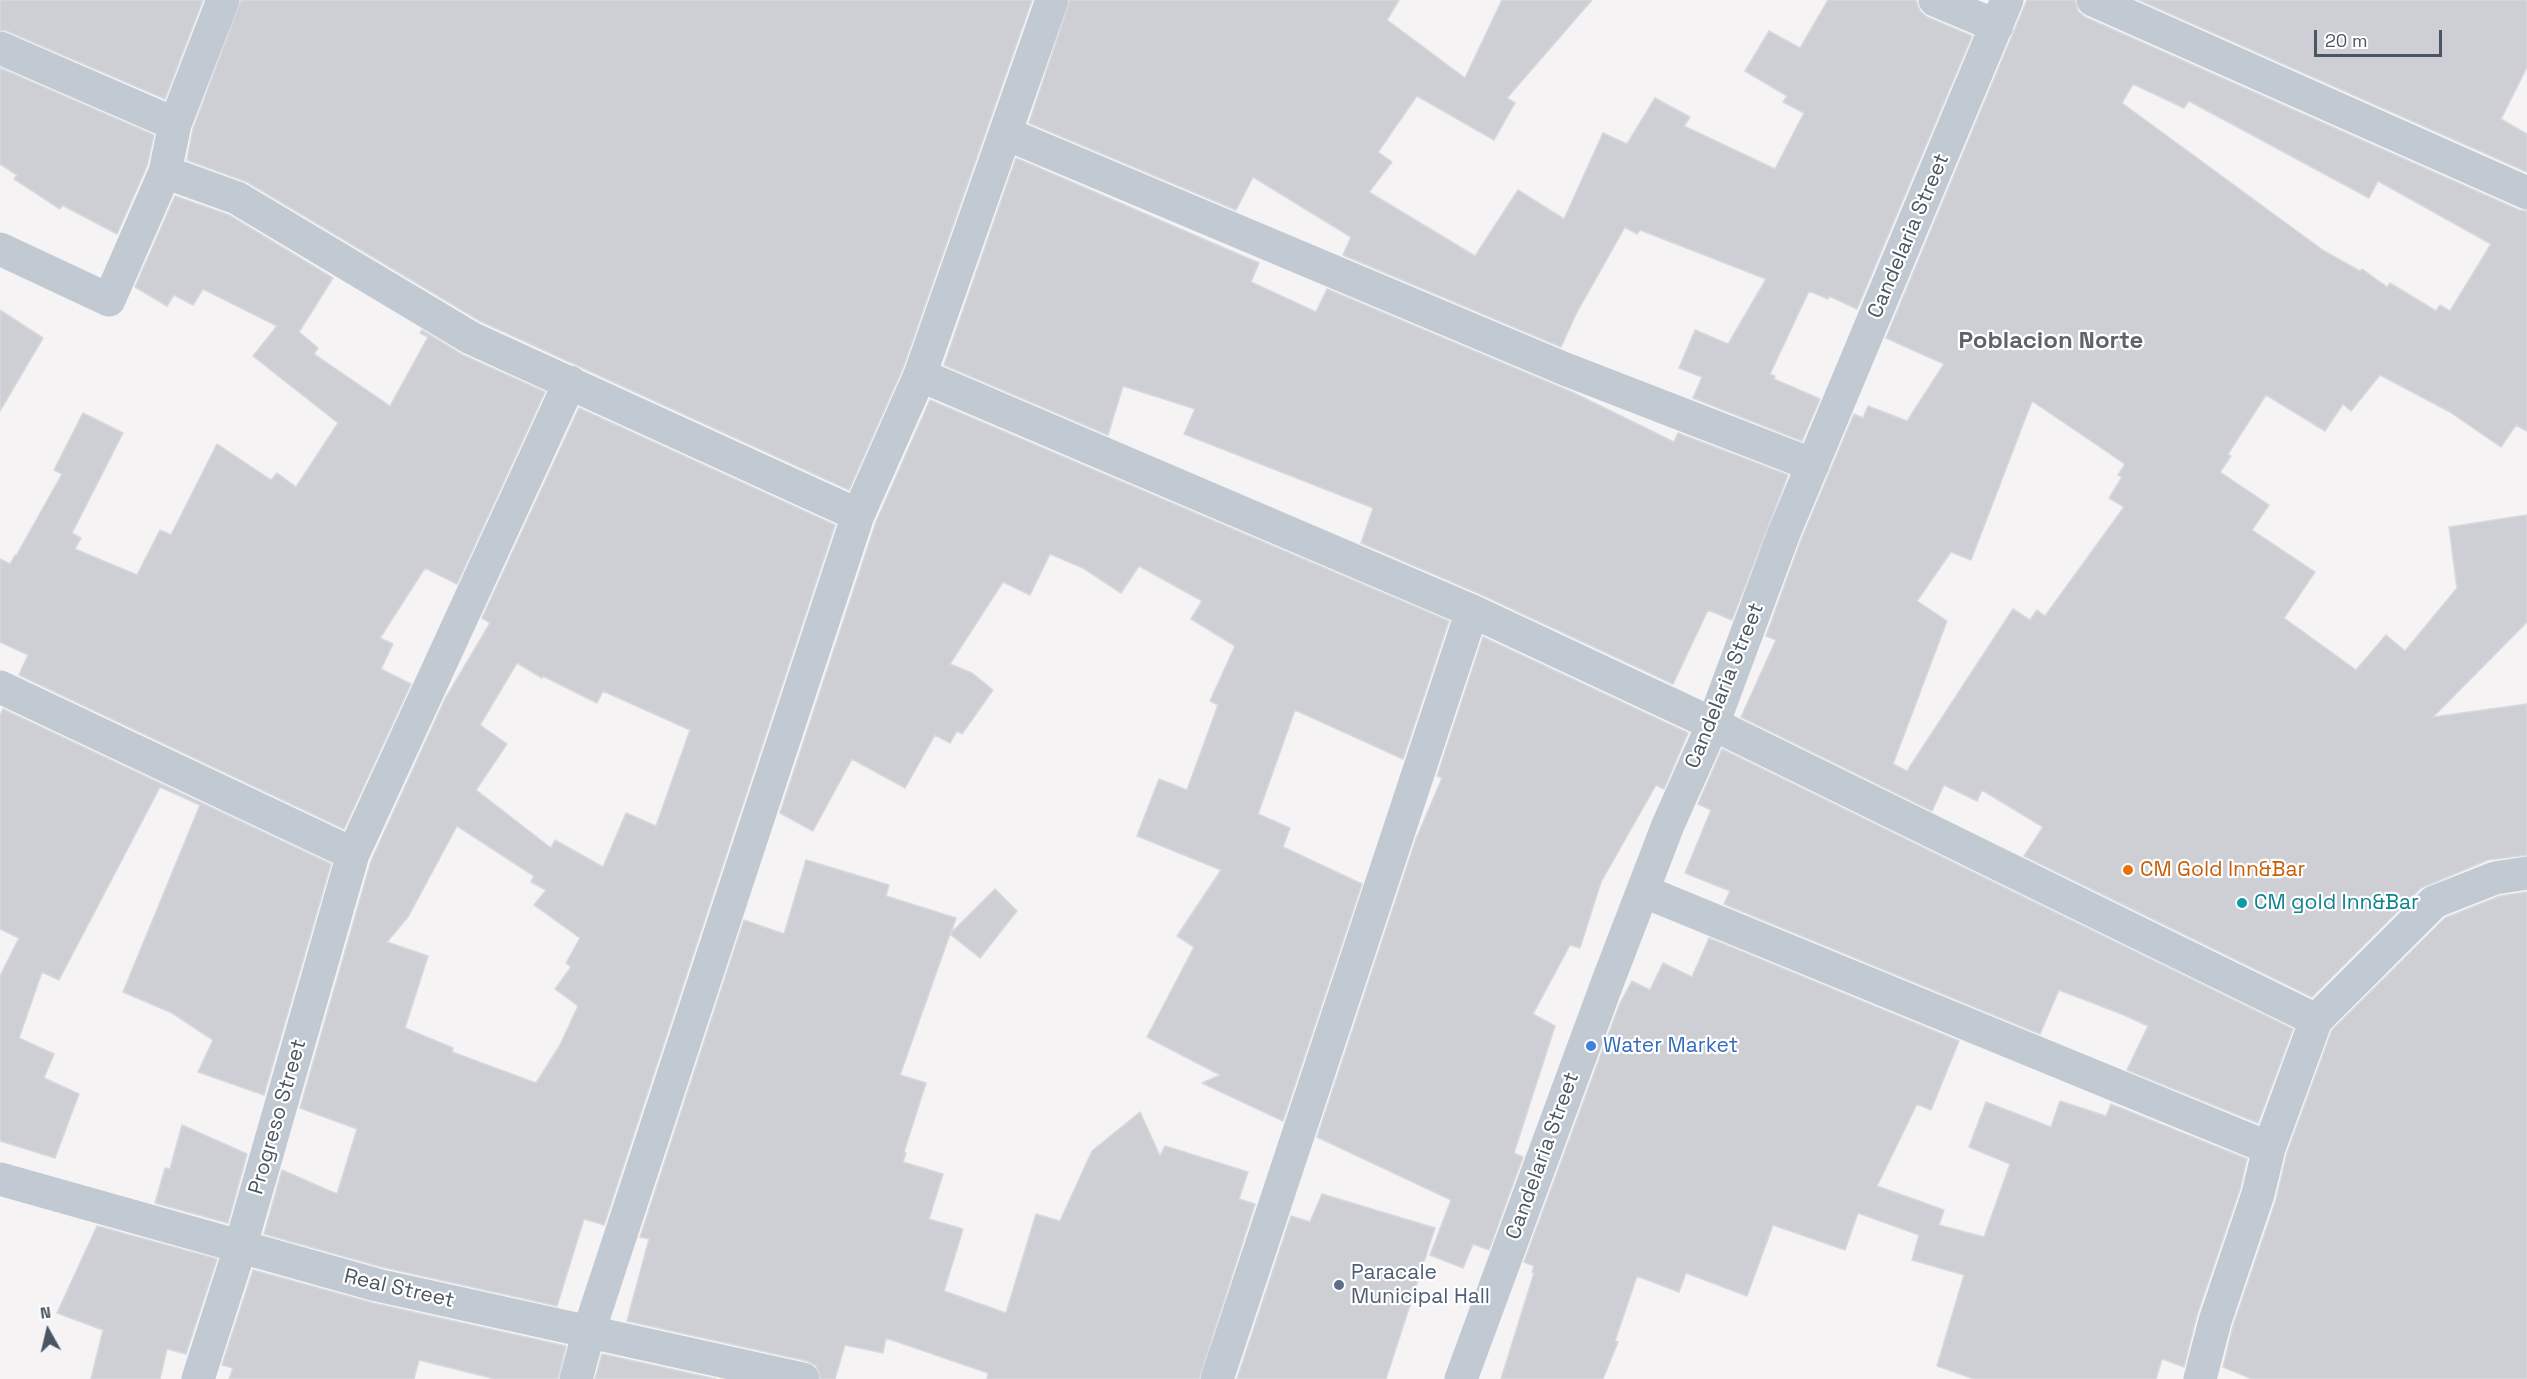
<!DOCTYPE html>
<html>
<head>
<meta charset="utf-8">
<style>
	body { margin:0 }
	#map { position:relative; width:2527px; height:1379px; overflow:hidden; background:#f5f3f3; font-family:"Space Grotesk",sans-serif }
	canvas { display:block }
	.north { position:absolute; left:18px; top:1301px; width:60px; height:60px; -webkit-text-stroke:4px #fff; paint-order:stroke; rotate:352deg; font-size:16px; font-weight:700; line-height:24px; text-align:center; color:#4a5661 }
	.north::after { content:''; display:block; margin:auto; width:21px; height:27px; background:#4a5661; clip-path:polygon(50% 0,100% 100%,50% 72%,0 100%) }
	.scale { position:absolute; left:2314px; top:30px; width:128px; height:27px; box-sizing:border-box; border:3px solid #4a5661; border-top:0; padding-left:8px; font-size:18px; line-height:21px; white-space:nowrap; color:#4a5661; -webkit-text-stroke:4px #fff; paint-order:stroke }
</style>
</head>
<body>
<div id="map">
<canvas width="2527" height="1379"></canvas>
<div class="north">N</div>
<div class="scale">20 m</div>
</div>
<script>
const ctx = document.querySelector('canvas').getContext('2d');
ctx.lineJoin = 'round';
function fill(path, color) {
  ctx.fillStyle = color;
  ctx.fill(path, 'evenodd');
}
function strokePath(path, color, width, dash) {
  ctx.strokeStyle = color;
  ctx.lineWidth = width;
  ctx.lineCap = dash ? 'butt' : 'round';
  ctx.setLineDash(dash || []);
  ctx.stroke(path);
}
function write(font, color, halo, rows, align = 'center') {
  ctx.font = font + ' "Space Grotesk",sans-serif';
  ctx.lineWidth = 4.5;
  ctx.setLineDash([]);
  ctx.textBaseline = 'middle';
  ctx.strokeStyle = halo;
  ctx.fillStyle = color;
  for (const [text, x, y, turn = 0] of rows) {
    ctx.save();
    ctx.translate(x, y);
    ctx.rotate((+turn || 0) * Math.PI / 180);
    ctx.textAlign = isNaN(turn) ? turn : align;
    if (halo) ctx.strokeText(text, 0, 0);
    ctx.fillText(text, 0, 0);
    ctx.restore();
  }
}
const building = new Path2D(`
	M 0,0 L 203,0 L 165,99 L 7,31 L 0,30 Z
	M 241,0 L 1032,0 L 903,368 L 849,490 L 480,321 L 247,182 L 187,160 L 193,129 Z
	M 1070,0 L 1399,0 L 1387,20 L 1465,78 L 1502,0 L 1592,0 L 1507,98 L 1515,103 L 1494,140 L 1417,96 L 1378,152 L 1392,162 L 1369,192 L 1475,256 L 1518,190 L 1564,219 L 1603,133 L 1627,144 L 1655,98 L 1690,117 L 1684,126 L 1775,169 L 1804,113 L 1783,102 L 1787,96 L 1745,71 L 1769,31 L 1800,48 L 1828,0 L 1916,0 L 1920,11 L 1927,17 L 1972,36 L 1857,309 L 1829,296 L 1828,299 L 1809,291 L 1770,374 L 1775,376 L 1774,379 L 1820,399 L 1802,441 L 1693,398 L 1702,377 L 1679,368 L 1695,330 L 1728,344 L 1766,279 L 1640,230 L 1637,234 L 1625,227 L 1576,314 L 1561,347 L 1343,255 L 1351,237 L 1253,177 L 1236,210 L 1029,123 Z
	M 2027,0 L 2075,0 L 2078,11 L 2085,17 L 2519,210 L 2527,211 L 2527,431 L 2516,425 L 2501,447 L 2450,412 L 2380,375 L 2351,411 L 2343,404 L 2325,431 L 2266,395 L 2228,454 L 2231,456 L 2220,472 L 2269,505 L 2252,530 L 2315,572 L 2284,618 L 2356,670 L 2386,635 L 2405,651 L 2457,588 L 2449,527 L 2527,515 L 2527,622 L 2433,717 L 2527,704 L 2527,855 L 2488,860 L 2421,888 L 2312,997 L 2024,856 L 2043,827 L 1982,790 L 1977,801 L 1944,785 L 1932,811 L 1741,717 L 1776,640 L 1766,636 L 1801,540 L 1854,414 L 1863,418 L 1868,406 L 1907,421 L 1944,364 L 1886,338 ZM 2133,84 L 2184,108 L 2189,101 L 2369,198 L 2378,181 L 2491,244 L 2450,311 L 2440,305 L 2436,311 L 2390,283 L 2387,287 L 2362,269 L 2360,271 L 2324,251 L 2122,103 ZM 2032,401 L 2125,464 L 2118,475 L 2122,477 L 2109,498 L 2124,507 L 2045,616 L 2037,610 L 2030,620 L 2013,609 L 1907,771 L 1893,764 L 1947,621 L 1917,601 L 1951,552 L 1971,560 Z
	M 2139,0 L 2527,0 L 2527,67 L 2501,119 L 2527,134 L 2527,172 Z
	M 0,68 L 154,135 L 147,166 L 117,234 L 62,205 L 60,209 L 14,179 L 17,175 L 0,164 Z
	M 1016,158 L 1259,263 L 1251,282 L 1316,312 L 1327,289 L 1574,393 L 1674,442 L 1678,433 L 1788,475 L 1732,620 L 1708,610 L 1673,684 L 1480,594 L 1361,543 L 1373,508 L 1184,434 L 1195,409 L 1123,386 L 1108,435 L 944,365 Z
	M 175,196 L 229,215 L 333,278 L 299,332 L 318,348 L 314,354 L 390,406 L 428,337 L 420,333 L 422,330 L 463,355 L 545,392 L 457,584 L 425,568 L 380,638 L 393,644 L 381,669 L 411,684 L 344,829 L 19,675 L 28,655 L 0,642 L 0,559 L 10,564 L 15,555 L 16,556 L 62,474 L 54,470 L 83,413 L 123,433 L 72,533 L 81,538 L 75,549 L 137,575 L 160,530 L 171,535 L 217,444 L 271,480 L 277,473 L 296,487 L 338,423 L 253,356 L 277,326 L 203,289 L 193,305 L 174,295 L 167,306 L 135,287 Z
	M 0,310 L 43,338 L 0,411 Z
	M 930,400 L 1449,621 L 1403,759 L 1295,710 L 1258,814 L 1290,828 L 1283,847 L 1362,884 L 1283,1121 L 1202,1083 L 1220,1075 L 1147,1037 L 1194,947 L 1177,936 L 1221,870 L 1137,836 L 1159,779 L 1187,790 L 1218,705 L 1210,701 L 1235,646 L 1191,619 L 1202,601 L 1139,566 L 1121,593 L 1083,568 L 1050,554 L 1030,595 L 1003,582 L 950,664 L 972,673 L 993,690 L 962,734 L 957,731 L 950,743 L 935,735 L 905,788 L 852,759 L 813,831 L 780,813 L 876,522 Z
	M 579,408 L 835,525 L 604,1225 L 584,1219 L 557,1306 L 382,1267 L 264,1234 L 282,1170 L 337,1194 L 357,1129 L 300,1108 L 371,861 L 445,699 L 490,623 L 482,618 ZM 517,663 L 542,678 L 543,676 L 597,703 L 603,691 L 690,730 L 656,826 L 626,813 L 603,867 L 555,840 L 551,848 L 476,790 L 507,744 L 480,725 ZM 457,826 L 534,876 L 531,882 L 546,890 L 534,905 L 580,938 L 566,963 L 571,967 L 555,989 L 578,1006 L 560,1045 L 536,1083 L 452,1052 L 453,1048 L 405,1028 L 428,956 L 387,942 L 408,917 Z
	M 1483,637 L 1688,733 L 1664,789 L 1656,785 L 1601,882 L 1580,948 L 1570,945 L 1533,1014 L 1555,1026 L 1514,1153 L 1523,1157 L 1489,1250 L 1473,1244 L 1463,1268 L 1430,1255 L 1451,1200 L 1317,1137 L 1416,839 L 1442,778 L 1437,776 Z
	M 3,709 L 331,864 L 264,1095 L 198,1072 L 213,1040 L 172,1013 L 123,992 L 200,805 L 160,787 L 59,980 L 42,972 L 19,1038 L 54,1054 L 44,1078 L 79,1094 L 55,1158 L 0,1141 L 0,976 L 19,938 L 0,929 L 0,716 Z
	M 1722,749 L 2293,1029 L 2258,1123 L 2127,1070 L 2148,1026 L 2124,1015 L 2059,990 L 2040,1034 L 1724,904 L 1730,891 L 1685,873 L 1711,810 L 1698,804 Z
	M 806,860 L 889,885 L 886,896 L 956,918 L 951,933 L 995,889 L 1017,911 L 980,958 L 950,934 L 900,1075 L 926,1083 L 904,1152 L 906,1153 L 903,1162 L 943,1174 L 929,1219 L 963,1229 L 944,1291 L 1006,1313 L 1036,1214 L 1060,1221 L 1092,1151 L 1140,1112 L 1160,1156 L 1165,1146 L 1248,1172 L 1239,1199 L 1255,1204 L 1199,1379 L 987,1379 L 988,1373 L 886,1338 L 883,1353 L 845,1345 L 835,1379 L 821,1379 L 816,1366 L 807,1361 L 627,1321 L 649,1239 L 640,1237 L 744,920 L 784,934 Z
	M 2527,892 L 2527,1379 L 2252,1379 L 2223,1367 L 2233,1326 L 2276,1200 L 2287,1153 L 2332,1030 L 2445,918 L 2500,896 Z
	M 1709,938 L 1959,1041 L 1931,1110 L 1917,1104 L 1877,1186 L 1944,1210 L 1939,1225 L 1984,1237 L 2010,1164 L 1969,1147 L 1986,1102 L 2051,1127 L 2060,1101 L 2106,1116 L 2111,1104 L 2247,1159 L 2240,1189 L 2197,1315 L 2184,1367 L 2162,1359 L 2156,1379 L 1974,1379 L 1937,1366 L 1964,1275 L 1912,1260 L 1919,1235 L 1858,1213 L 1845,1250 L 1773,1225 L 1747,1296 L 1686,1273 L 1679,1292 L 1637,1276 L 1615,1341 L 1618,1342 L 1603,1379 L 1501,1379 L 1534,1273 L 1532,1272 L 1534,1266 L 1524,1262 L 1620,1003 L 1632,981 L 1650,990 L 1663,963 L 1692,977 Z
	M 182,1125 L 247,1154 L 228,1223 L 155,1203 L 165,1168 L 170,1169 Z
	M 1322,1194 L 1435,1228 L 1386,1379 L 1237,1379 L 1291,1216 L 1310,1222 Z
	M 97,1226 L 217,1259 L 186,1354 L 167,1349 L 160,1379 L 91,1379 L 103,1330 L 57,1313 Z
	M 253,1270 L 373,1303 L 566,1346 L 558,1379 L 495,1379 L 419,1360 L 414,1379 L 229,1379 L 233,1368 L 222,1365 Z
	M 602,1354 L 716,1379 L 595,1379 Z`);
fill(building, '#cdcfd5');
strokePath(building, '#d7d9de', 1.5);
strokePath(new Path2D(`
	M 1935,0 L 1997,26
	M 2093,0 L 2527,193
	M 0,48 L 175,124
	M 1007,134 L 1565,369 L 1813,465
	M 165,172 L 237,198 L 471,338 L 858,515
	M 0,249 L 109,300 L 165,172 L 175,124 L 223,0
	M 920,375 L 1472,611 L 1713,724 L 2316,1020
	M 0,687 L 353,854 L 570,382
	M 1643,891 L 2269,1148
	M 0,1179 L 377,1285 L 803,1379
	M 198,1379 L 240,1248 L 353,854
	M 576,1379 L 589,1331 L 858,515 L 920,375 L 1052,0
	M 1217,1379 L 1472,611
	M 1461,1379 L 1608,981 L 1668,825 L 1713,724 L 1784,533 L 2007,0
	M 2200,1379 L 2215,1321 L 2258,1194 L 2269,1148 L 2316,1020 L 2434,902 L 2495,878 L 2527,873`), '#c1cad2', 33);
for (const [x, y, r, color] of [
	[2128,870,6,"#e8710a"],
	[2242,903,6,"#0f9aa8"],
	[1591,1046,6,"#3f7fe0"],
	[1339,1285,6,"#5c6f8a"]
]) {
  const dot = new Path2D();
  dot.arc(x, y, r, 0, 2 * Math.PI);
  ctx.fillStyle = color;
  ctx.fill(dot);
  strokePath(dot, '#fff', 2);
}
write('21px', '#4a5661', '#fff', [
	["Candelaria Street",1909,236,-67],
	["Candelaria Street",1725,686,-68],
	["Progreso Street",278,1117,-74],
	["Candelaria Street",1543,1156,-70],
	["Real Street",399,1289,13]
]);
write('21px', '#c56008', '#fff', [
	["CM Gold Inn&Bar",2140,870]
], 'left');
write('21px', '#0d838f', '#fff', [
	["CM gold Inn&Bar",2254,903]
], 'left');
write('21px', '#366cbe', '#fff', [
	["Water Market",1603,1046]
], 'left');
write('21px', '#4e5e75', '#fff', [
	["Paracale",1351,1273],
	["Municipal Hall",1351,1297]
], 'left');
write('bold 24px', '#5f6368', '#fff', [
	["Poblacion Norte",2051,341]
]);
</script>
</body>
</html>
